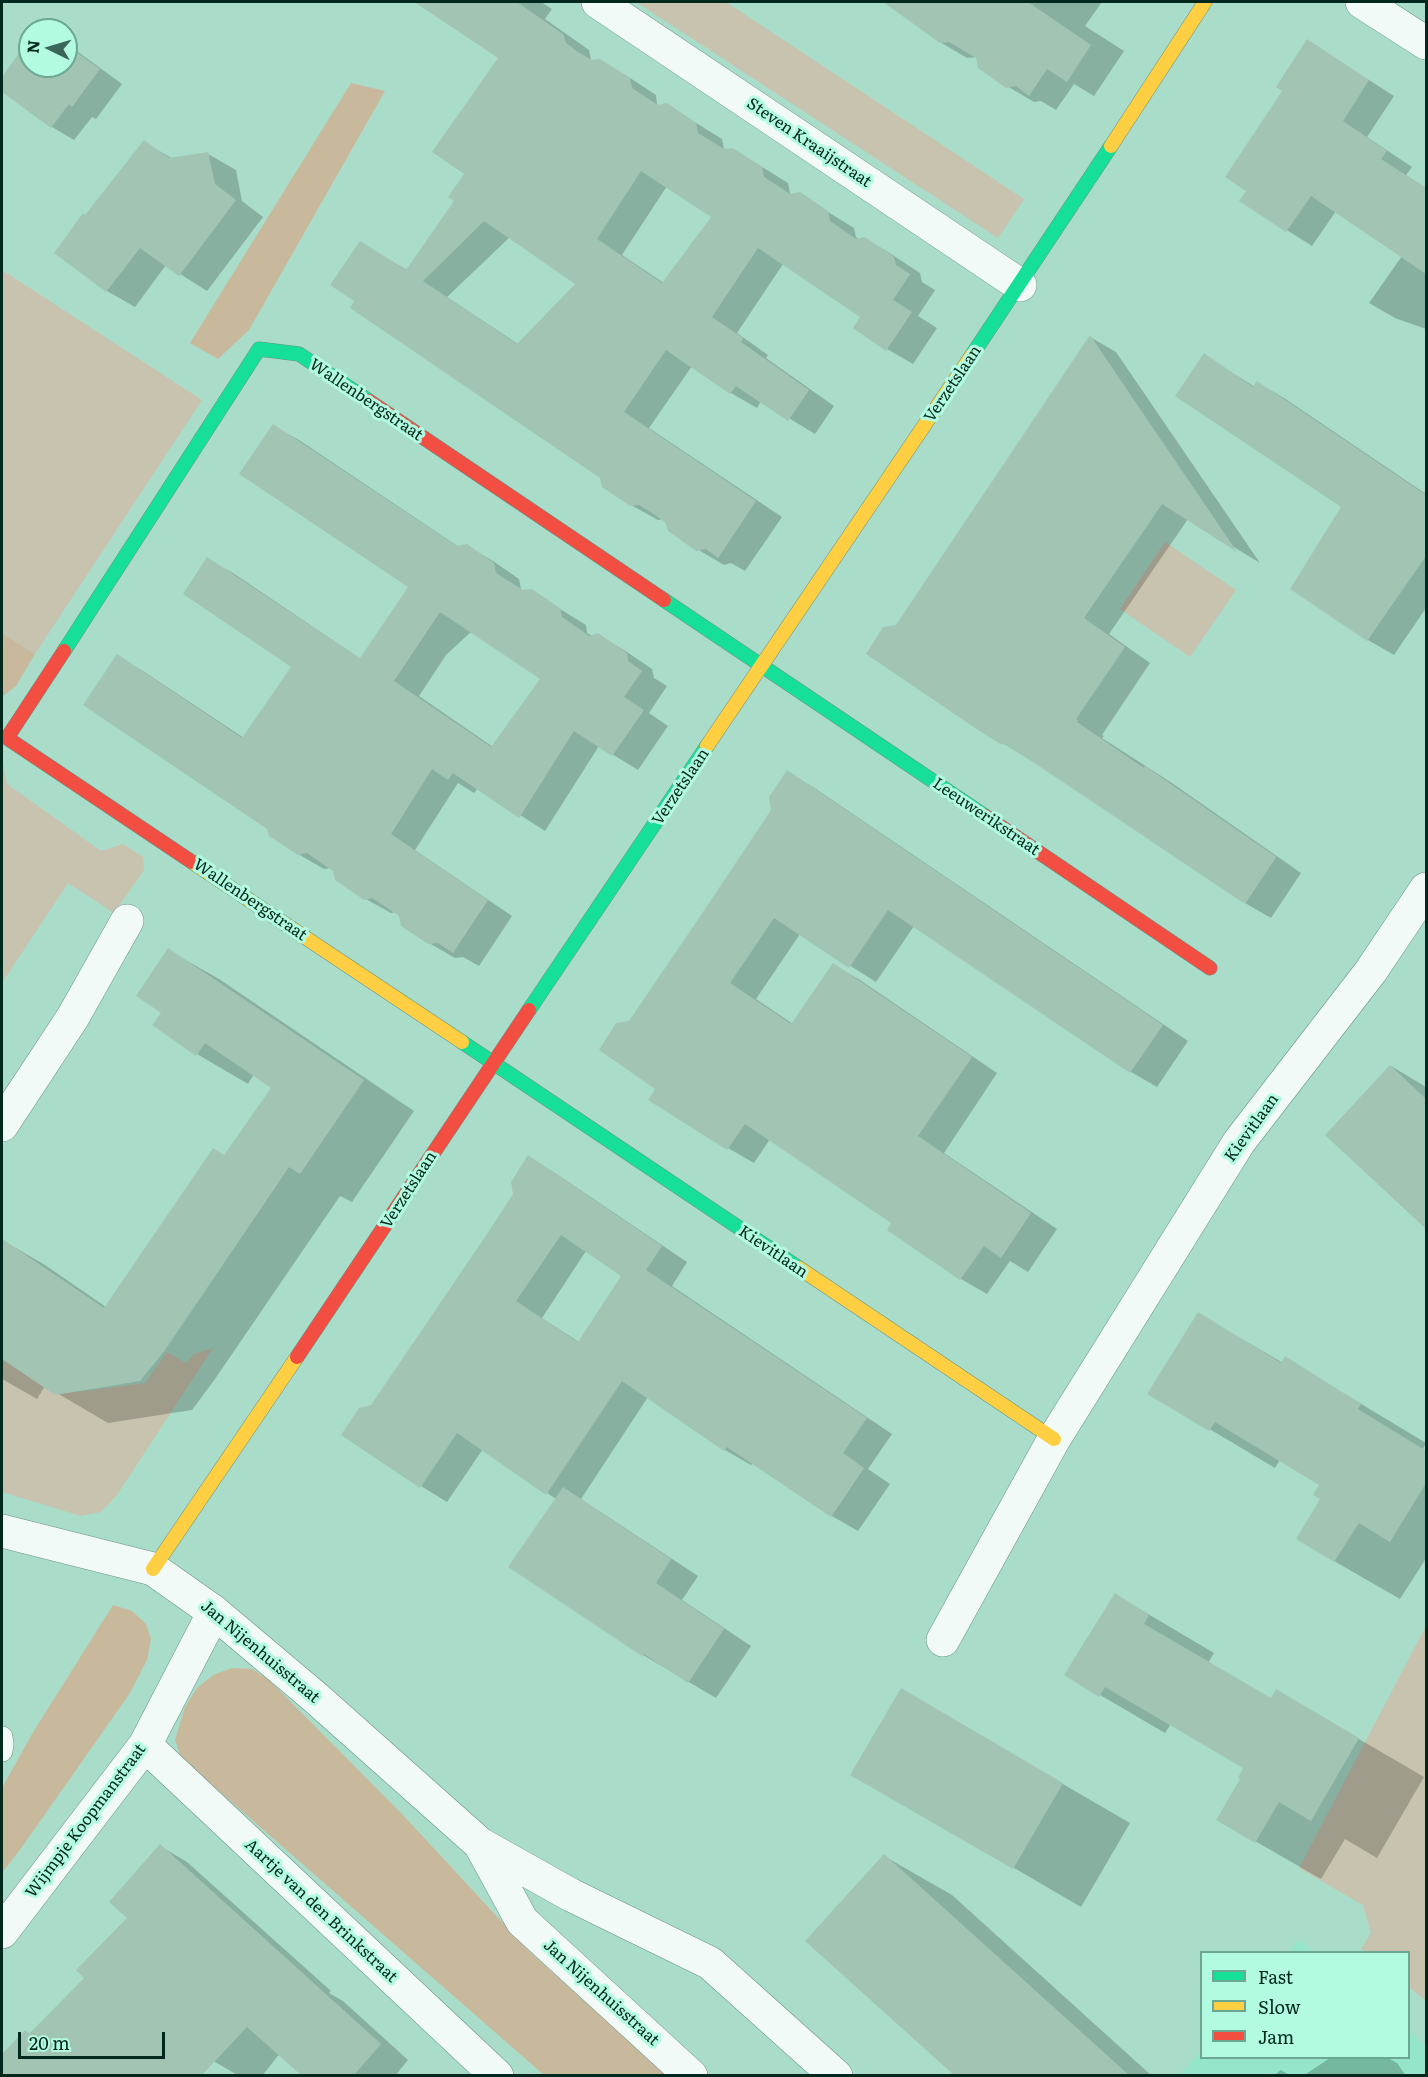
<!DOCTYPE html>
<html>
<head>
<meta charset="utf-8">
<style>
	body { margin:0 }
	#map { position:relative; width:1428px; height:2077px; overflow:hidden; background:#aadcca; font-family:Literata,serif }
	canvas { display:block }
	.frame { position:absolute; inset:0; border:3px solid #00281d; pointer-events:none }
	.legend { position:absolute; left:1200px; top:1951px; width:210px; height:108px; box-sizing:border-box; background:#b2fbe0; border:2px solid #6ba792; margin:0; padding:8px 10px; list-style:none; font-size:18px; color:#00281d }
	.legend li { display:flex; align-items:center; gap:12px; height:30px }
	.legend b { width:30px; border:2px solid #6ba792 }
	.north { position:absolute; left:18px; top:18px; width:60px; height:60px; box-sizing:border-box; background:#b2fbe0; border:2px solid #6ba792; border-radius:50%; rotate:275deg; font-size:16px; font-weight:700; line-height:24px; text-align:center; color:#00281d }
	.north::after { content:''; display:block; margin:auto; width:21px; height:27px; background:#3b675a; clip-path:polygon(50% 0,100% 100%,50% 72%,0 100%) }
	.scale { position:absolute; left:18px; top:2032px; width:147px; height:27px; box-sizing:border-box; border:3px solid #00281d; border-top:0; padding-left:8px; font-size:18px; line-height:21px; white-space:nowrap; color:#00281d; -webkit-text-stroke:4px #b2fbe0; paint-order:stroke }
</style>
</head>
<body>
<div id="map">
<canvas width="1428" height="2077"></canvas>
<div class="frame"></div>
<ul class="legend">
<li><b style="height:8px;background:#16e098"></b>Fast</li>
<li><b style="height:8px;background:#ffcf43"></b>Slow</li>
<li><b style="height:8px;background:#f24e42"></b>Jam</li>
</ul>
<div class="north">N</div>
<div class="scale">20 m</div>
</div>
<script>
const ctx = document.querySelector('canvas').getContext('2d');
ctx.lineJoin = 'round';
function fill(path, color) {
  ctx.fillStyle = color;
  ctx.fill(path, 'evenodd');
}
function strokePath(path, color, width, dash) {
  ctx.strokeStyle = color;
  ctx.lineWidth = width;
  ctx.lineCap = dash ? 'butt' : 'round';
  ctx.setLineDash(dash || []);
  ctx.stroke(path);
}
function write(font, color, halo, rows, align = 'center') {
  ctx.font = font + ' Literata,serif';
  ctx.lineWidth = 6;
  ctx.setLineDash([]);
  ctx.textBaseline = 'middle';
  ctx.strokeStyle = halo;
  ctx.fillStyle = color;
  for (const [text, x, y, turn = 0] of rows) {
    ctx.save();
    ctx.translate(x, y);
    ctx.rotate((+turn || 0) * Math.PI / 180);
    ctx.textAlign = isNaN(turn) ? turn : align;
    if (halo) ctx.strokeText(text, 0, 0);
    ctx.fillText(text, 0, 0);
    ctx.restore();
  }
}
fill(new Path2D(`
	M 1299,1940 L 1313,1952 L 1288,1952 Z
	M 1409,2031 L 1426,2046 L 1426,2075 L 1180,2075 L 1201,2051 L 1202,2058 L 1408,2058 Z`), '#94e5c9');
fill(new Path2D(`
	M 636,2 L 726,2 L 1024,199 L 998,238 Z
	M 2,270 L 202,400 L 35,654 L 2,633 Z
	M 1165,542 L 1236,590 L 1190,657 L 1120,609 Z
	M 2,758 L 7,784 L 101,851 L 123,844 L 143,857 L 144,870 L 114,913 L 68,883 L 2,983 Z
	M 213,1348 L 117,1495 L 101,1512 L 81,1516 L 2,1492 L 2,1356 L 47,1388 L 68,1385 L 77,1392 L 145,1383 L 167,1352 L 186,1363 L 194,1354 Z
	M 1426,1626 L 1426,2001 L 1409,1987 L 1408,1952 L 1366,1952 L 1361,1949 L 1371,1933 L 1363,1905 L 1299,1868 Z`), '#c7c3ae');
fill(new Path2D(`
	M 351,83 L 385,91 L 249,330 L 218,359 L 190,343 Z
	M 2,633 L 35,654 L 16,686 L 2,697 Z
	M 113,1605 L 132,1611 L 146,1624 L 151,1639 L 147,1660 L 130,1693 L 22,1847 L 2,1873 L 2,1788 L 32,1734 Z
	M 232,1668 L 252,1669 L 269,1680 L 401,1813 L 529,1951 L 666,2075 L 544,2075 L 181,1758 L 175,1740 L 185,1707 L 197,1688 L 213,1675 Z`), '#c8b99d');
fill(new Path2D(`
	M 417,2 L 541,2 L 552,9 L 545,19 L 589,50 L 591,60 L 594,61 L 600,60 L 627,76 L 656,95 L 657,104 L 660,106 L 667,105 L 722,139 L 724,149 L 733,149 L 788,183 L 790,193 L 792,195 L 799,194 L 854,228 L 856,237 L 859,240 L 865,238 L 891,254 L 920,273 L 922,282 L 935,290 L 918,316 L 937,328 L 913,364 L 887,349 L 863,317 L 783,264 L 737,333 L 768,355 L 766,358 L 834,406 L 815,434 L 761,401 L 757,408 L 731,393 L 692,366 L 649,428 L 782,517 L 745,571 L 731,563 L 724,565 L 697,549 L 664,519 L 658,520 L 631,505 L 601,477 L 356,301 L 361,243 L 407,270 L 456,200 L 466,173 L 500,57 ZM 667,186 L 713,216 L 664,283 L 622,255 ZM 510,237 L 577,283 L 518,344 L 447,297 Z
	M 884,2 L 1102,2 L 1085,26 L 1124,51 L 1094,96 L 1074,84 L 1056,110 L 1041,101 L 1034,102 L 1007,86 L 977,57 L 967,58 L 940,42 L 901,12 Z
	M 30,41 L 30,66 L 66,66 L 66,43 L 122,84 L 96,119 L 92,117 L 74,140 L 52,127 L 2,90 L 2,84 Z
	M 1308,41 L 1394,96 L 1367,137 L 1412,167 L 1406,175 L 1426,188 L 1426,329 L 1395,318 L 1369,303 L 1402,256 L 1336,211 L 1312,246 L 1241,201 L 1248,190 L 1284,91 Z
	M 144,142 L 173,159 L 208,154 L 236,170 L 242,201 L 263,217 L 207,291 L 166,265 L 135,307 L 107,291 L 56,253 Z
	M 1090,337 L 1116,352 L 1260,563 L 1188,519 L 1109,634 L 1150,663 L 1102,735 L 1104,736 L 1102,738 L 1172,783 L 1301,873 L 1271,918 L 1245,903 L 1028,758 L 1002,743 L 896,626 Z
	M 1204,355 L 1255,387 L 1258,383 L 1284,398 L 1426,494 L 1426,608 L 1394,655 L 1368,640 L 1343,507 Z
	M 273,426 L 299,440 L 459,547 L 467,546 L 493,561 L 519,579 L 521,589 L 525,592 L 531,591 L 586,625 L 587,633 L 592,636 L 598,635 L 624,650 L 652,669 L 654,678 L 667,686 L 649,713 L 668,726 L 638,770 L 599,746 L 545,831 L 478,788 L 474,793 L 458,783 L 415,850 L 512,916 L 479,966 L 463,957 L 455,958 L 429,943 L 396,912 L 391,913 L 364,898 L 331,868 L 324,869 L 298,854 L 269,828 L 117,656 L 143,671 L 244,738 L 293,667 L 207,559 L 233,573 L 361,659 L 410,587 ZM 472,631 L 542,679 L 493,747 L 419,696 L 446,655 Z
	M 787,772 L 813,787 L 1188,1041 L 1157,1087 L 1131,1072 L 914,926 L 876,982 L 800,934 L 756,999 L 793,1024 L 834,965 L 860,980 L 997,1073 L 944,1153 L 1057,1229 L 1028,1272 L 1010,1261 L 987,1294 L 961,1279 L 889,1229 L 893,1223 L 770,1139 L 754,1163 L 728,1148 L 657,1089 L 630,1023 L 773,811 Z
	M 168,950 L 219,979 L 414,1111 L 352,1202 L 340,1196 L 215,1379 L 192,1410 L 108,1423 L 45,1386 L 37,1399 L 2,1379 L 2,1240 L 45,1265 L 106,1307 L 225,1156 L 273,1087 L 254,1074 L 248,1084 L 197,1054 L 163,1012 Z
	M 1391,1066 L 1426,1087 L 1426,1228 L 1327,1135 Z
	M 529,1157 L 555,1173 L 687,1262 L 672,1286 L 892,1434 L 868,1469 L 890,1484 L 858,1531 L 832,1516 L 753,1463 L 751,1465 L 725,1450 L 648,1397 L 581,1499 L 698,1576 L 682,1600 L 751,1646 L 716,1698 L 643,1655 L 556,1499 L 483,1449 L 447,1502 L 421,1486 L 372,1407 L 515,1194 ZM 586,1251 L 623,1276 L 579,1342 L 542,1318 Z
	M 1199,1314 L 1283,1363 L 1285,1358 L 1426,1443 L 1423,1449 L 1426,1451 L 1426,1561 L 1425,1560 L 1400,1599 L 1334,1561 L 1321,1485 L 1280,1460 L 1275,1468 L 1149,1393 Z
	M 1116,1595 L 1214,1653 L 1208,1663 L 1271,1700 L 1342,1729 L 1424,1777 L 1377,1858 L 1345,1839 L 1321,1879 L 1255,1841 L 1242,1779 L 1245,1768 L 1171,1724 L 1165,1733 L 1066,1675 Z
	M 901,1690 L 1130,1823 L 1081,1907 L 853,1774 Z
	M 160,1846 L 187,1862 L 331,1991 L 329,1993 L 343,2001 L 408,2060 L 395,2076 L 304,2076 L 284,2048 L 262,2076 L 239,2076 L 205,2056 L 151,2076 L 2,2076 L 2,2065 L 5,2061 L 2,2056 L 25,2031 L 30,2034 L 86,1978 L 129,1918 Z
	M 884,1856 L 952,1895 L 1152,2076 L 957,2076 Z
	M 1330,2058 L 1388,2058 L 1397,2063 L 1406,2076 L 1303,2076 Z
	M 1281,2070 L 1291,2076 L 1273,2076 Z`), '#0003');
fill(new Path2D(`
	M 414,2 L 517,2 L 563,34 L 566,43 L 578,52 L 592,60 L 600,59 L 630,78 L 632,88 L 658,105 L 667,103 L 696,123 L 698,133 L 724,149 L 733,148 L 762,167 L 764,177 L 790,194 L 800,192 L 828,211 L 830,221 L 856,239 L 865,237 L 894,257 L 896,265 L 910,274 L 893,300 L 912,312 L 886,351 L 853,328 L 860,317 L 758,248 L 712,317 L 743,338 L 741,342 L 809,390 L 788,421 L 736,386 L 730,394 L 666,350 L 624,412 L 756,501 L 718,558 L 706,549 L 696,551 L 668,531 L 665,522 L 652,513 L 639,505 L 630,506 L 602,487 L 600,478 L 350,308 L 354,301 L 330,285 L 360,241 L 406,270 L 454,201 L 448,197 L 464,174 L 432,152 L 498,58 ZM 641,171 L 711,217 L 662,283 L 597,239 ZM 484,221 L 575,284 L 517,344 L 423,281 Z
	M 883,2 L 1028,2 L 1091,45 L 1067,82 L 1047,69 L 1029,96 L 1016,86 L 1006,88 L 978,68 L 976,58 L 949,42 L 940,43 Z
	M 30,38 L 30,66 L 66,66 L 66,45 L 100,69 L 72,107 L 69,104 L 51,128 L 2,92 L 2,77 Z
	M 1307,39 L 1369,80 L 1343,121 L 1387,151 L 1381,159 L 1426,188 L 1426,274 L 1311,196 L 1286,232 L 1239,201 L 1246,191 L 1225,177 L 1282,91 L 1276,87 Z
	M 144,140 L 169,158 L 208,152 L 215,184 L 236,200 L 179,276 L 140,248 L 106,292 L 54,253 L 83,213 L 85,215 Z
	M 1090,335 L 1237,552 L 1162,504 L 1084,618 L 1125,647 L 1076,719 L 1078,720 L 1077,722 L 1144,768 L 1145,766 L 1276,857 L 1245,904 L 1045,770 L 1003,743 L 1002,745 L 978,730 L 866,654 L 883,627 L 896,625 Z
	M 1204,353 L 1253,387 L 1257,381 L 1426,495 L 1426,556 L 1367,641 L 1290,589 L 1341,507 L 1175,396 Z
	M 273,424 L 442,536 L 457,546 L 467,544 L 494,563 L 496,573 L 523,590 L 532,589 L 560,608 L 562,617 L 589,636 L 598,633 L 627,653 L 628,661 L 642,671 L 624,697 L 644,710 L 612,756 L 574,731 L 519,818 L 453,773 L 448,780 L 432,769 L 391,834 L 488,900 L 453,953 L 438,943 L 428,944 L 401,926 L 399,916 L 386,907 L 372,898 L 364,900 L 335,880 L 333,871 L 307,853 L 298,855 L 269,836 L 267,829 L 83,705 L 117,654 L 242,738 L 291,667 L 183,594 L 207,557 L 360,658 L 408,587 L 239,474 ZM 440,612 L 540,679 L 491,747 L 394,681 Z
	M 787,770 L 1163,1025 L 1130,1073 L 888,910 L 849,968 L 774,918 L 730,983 L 791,1024 L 833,963 L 972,1057 L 918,1136 L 1031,1213 L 1001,1258 L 984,1246 L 960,1280 L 887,1230 L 891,1223 L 745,1124 L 727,1150 L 648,1100 L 655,1089 L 599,1050 L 616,1023 L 629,1021 L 701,915 L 771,810 L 769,797 Z
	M 168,948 L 364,1080 L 300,1174 L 289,1167 L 165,1350 L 140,1381 L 55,1395 L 2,1359 L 2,1239 L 104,1308 L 213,1148 L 224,1155 L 271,1088 L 205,1043 L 196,1056 L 152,1025 L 161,1013 L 136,996 Z
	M 1390,1065 L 1426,1099 L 1426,1229 L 1325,1135 Z
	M 528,1155 L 662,1246 L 646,1270 L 867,1418 L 843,1453 L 864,1468 L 831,1517 L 727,1447 L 724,1451 L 622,1381 L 546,1495 L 457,1433 L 420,1488 L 341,1435 L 359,1408 L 371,1405 L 487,1234 L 513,1194 L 511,1182 ZM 561,1235 L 621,1276 L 578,1342 L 516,1301 Z
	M 1198,1312 L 1281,1363 L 1285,1356 L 1361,1404 L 1358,1409 L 1426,1451 L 1426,1483 L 1390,1542 L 1359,1523 L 1334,1562 L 1296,1539 L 1320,1499 L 1313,1495 L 1319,1485 L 1215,1422 L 1209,1431 L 1147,1394 Z
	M 563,1487 L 671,1559 L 656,1583 L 724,1629 L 688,1683 L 644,1654 L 642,1656 L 508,1567 Z
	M 1115,1593 L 1149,1615 L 1144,1624 L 1271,1698 L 1276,1689 L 1359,1738 L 1311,1821 L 1279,1802 L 1255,1843 L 1216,1820 L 1240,1779 L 1238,1778 L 1243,1768 L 1105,1687 L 1099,1697 L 1064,1675 Z
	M 901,1688 L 1063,1783 L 1013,1869 L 850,1775 Z
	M 160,1844 L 381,2044 L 353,2076 L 302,2076 L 247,2027 L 201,2076 L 2,2076 L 2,2054 L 25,2030 L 29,2034 L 84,1978 L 76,1970 L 127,1918 L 109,1902 Z
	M 884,1854 L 1130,2076 L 955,2076 L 805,1941 Z`), '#a2c5b3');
const lane = new Path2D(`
	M 2,1737 L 3,1744 L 2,1751`);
const street = new Path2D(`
	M 598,2 L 1020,285
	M 1362,2 L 1426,43
	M 2,1125 L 73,1017 L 127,921
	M 2,1531 L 153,1569 L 214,1612 L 316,1698 L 480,1844 L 571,1895 L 710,1963 L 836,2076
	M 943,1640 L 1054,1439 L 1239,1142 L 1371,971 L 1426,889
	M 145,1745 L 497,2076
	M 480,1844 L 522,1921 L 691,2076
	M 2,1932 L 145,1745 L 214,1612`);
const fast = new Path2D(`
	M 972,355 L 1111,146
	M 664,600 L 985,816
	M 64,651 L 259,349 L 299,354 L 369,401
	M 529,1010 L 707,746
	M 462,1042 L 799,1268`);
const slow = new Path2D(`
	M 1111,146 L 1205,2
	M 707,746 L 972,355
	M 192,862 L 462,1042
	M 799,1268 L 1054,1439
	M 153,1569 L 297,1357`);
const jam = new Path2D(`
	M 369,401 L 664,600
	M 64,651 L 7,738 L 192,862
	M 985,816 L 1210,968
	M 297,1357 L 529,1010`);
strokePath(lane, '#679386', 22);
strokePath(street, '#679386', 34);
strokePath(fast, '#679386', 15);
strokePath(slow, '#679386', 15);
strokePath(jam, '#679386', 15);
strokePath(lane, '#f2faf7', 21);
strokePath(street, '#f2faf7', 33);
strokePath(fast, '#16e098', 14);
strokePath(slow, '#ffcf43', 14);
strokePath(jam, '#f24e42', 14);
write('16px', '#00281d', '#b2fbe0', [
	["Steven Kraaijstraat",809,143,34],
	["Verzetslaan",953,384,-56],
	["Wallenbergstraat",366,400,34],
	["Verzetslaan",681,787,-56],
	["Leeuwerikstraat",986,817,34],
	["Wallenbergstraat",250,900,34],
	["Kievitlaan",1252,1128,-54],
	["Verzetslaan",409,1190,-57],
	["Kievitlaan",773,1252,34],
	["Jan Nijenhuisstraat",260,1652,40],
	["Wijmpje Koopmanstraat",86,1821,-53],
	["Aartje van den Brinkstraat",321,1911,43],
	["Jan Nijenhuisstraat",601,1993,42]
]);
</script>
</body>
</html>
